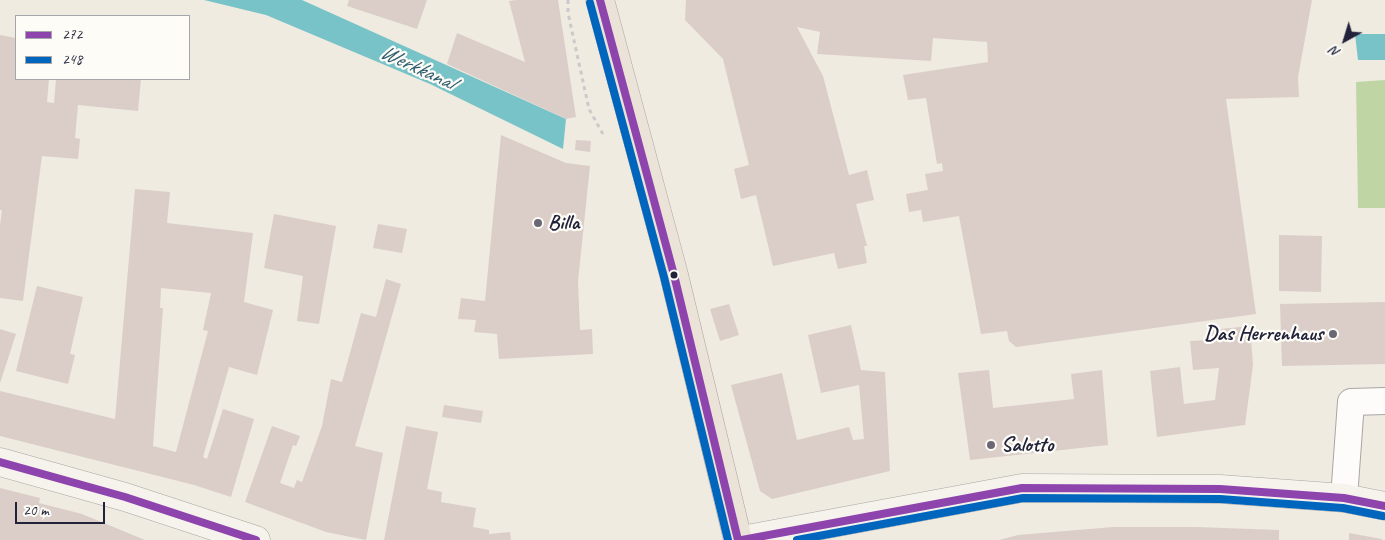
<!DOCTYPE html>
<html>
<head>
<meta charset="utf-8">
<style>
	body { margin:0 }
	#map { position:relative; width:1385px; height:540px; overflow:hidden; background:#efebe1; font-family:Caveat,sans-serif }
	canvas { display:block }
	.legend { position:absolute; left:15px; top:15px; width:175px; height:65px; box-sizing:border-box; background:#fdfcf7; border:1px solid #a5a5ac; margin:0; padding:6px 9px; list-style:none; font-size:15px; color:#22223b }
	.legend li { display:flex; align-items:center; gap:10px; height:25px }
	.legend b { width:25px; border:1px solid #a5a5ac }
	.north { position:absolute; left:1320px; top:15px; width:50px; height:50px; -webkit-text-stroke:4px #fdfcf7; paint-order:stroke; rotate:219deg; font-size:14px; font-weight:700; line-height:20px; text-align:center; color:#22223b }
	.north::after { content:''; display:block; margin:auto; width:18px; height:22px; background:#22223b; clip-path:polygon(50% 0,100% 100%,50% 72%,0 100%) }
	.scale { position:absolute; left:15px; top:502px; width:90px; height:22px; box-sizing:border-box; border:2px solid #22223b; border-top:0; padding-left:6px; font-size:15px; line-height:18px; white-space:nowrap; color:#22223b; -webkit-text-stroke:4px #fdfcf7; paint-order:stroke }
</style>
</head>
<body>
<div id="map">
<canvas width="1385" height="540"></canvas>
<ul class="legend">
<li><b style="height:6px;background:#8e44ad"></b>272</li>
<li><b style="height:6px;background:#0065bd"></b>248</li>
</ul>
<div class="north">N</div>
<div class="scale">20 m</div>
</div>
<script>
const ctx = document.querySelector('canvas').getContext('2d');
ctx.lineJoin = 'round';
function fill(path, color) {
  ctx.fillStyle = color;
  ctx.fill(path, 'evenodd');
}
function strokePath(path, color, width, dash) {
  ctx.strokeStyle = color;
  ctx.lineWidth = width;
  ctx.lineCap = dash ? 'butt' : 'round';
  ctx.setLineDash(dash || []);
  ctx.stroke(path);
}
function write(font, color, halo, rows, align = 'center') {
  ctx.font = font + ' Caveat,sans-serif';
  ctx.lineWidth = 4.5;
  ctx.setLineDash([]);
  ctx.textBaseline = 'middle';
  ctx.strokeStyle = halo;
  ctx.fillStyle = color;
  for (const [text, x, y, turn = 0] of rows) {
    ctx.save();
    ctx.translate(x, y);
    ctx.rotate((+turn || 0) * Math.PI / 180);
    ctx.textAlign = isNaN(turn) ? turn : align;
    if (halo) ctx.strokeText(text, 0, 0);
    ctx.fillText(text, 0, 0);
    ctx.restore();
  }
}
fill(new Path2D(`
	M 1385,80 L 1385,208 L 1358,208 L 1356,82 Z`), '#bfd6a4');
fill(new Path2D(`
	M 204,0 L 302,0 L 566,119 L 563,149 L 430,84 L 266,15 Z
	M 1355,34 L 1385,34 L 1385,60 L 1358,60 Z`), '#77c3c8');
fill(new Path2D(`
	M 349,0 L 427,0 L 417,29 L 347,6 Z
	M 517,0 L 558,0 L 576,117 L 566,119 L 447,64 L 457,33 L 525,62 L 509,1 Z
	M 686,0 L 1312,0 L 1298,77 L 1299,97 L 1226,99 L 1256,314 L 1016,347 L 1009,341 L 1007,331 L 981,334 L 959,216 L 923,222 L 921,210 L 909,212 L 906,194 L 928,190 L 925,174 L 943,171 L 942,163 L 937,164 L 926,98 L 908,100 L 903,75 L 988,62 L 987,42 L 933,38 L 931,61 L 817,54 L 820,32 L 797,27 L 823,76 L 849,175 L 867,170 L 874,200 L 856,204 L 867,246 L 864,246 L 867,263 L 838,269 L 834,253 L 773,266 L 756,195 L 741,199 L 734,169 L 749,165 L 723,59 L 685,20 Z
	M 0,35 L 16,38 L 16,79 L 49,79 L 47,102 L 54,103 L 56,79 L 141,79 L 138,111 L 78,105 L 75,138 L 80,139 L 78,159 L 42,156 L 23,301 L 0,298 L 0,225 L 2,210 L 0,210 Z
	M 501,135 L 566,163 L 590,166 L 578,281 L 580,330 L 592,329 L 593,354 L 499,359 L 497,334 L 474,332 L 476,320 L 458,319 L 461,298 L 485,301 Z
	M 576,140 L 591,141 L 590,152 L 575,150 Z
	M 135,189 L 170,192 L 167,223 L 253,233 L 244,302 L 273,310 L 257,375 L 229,367 L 203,457 L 207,459 L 223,409 L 254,419 L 231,497 L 194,485 L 0,436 L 0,391 L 115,419 ZM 161,288 L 211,293 L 203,330 L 208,331 L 176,452 L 153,446 L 163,308 L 160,308 Z
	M 274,214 L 336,226 L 319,324 L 297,321 L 303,276 L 264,268 Z
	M 378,224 L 407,229 L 402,253 L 373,248 Z
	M 1279,235 L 1322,236 L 1321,292 L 1279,291 Z
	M 386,279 L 401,284 L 355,446 L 383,453 L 366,540 L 326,532 L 245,502 L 272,426 L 300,436 L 296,446 L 293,445 L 280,483 L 294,488 L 297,480 L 302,482 L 322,426 L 331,379 L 342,382 L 361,313 L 376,317 Z
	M 37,286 L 83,297 L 70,354 L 75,355 L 68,384 L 16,371 Z
	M 1385,302 L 1385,364 L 1282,366 L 1280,304 Z
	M 729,304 L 739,335 L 720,341 L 710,309 Z
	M 851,325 L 861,370 L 885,372 L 890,471 L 772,499 L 760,491 L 731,385 L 782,373 L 797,440 L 849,427 L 853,440 L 864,439 L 859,385 L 821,393 L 808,335 Z
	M 1250,326 L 1253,365 L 1245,425 L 1157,437 L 1150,371 L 1180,367 L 1184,404 L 1215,400 L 1219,368 L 1193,370 L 1190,341 L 1211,340 L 1210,330 Z
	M 0,329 L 16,334 L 0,383 Z
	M 989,370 L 993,408 L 1074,399 L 1071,374 L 1102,370 L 1108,445 L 970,460 L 958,373 Z
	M 444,405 L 483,411 L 481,423 L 442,417 Z
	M 406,426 L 438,432 L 427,489 L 442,492 L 441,502 L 476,508 L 473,527 L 489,530 L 489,534 L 510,532 L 511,540 L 384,540 Z
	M 0,488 L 40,498 L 39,503 L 82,514 L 145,540 L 0,540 Z
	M 1113,527 L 1197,527 L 1279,530 L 1279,540 L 999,540 L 1018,535 Z
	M 1349,533 L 1382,539 L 1382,540 L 1349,540 Z`), '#dbcec9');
const street = new Path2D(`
	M 1344,498 L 1351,402 L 1385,401`);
const secondary = new Path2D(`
	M 0,462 L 125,497 L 256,540
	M 742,540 L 1022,488 L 1220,489 L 1344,498 L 1385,506`);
const primary = new Path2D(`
	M 600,0 L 674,275 L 738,540`);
strokePath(street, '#a8a5a3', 28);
strokePath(secondary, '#a8a5a3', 29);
strokePath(primary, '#a8a5a3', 29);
strokePath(new Path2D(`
	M 568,0 L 568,13 L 589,109 L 604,136`), '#cbcaca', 3, [4, 4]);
strokePath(street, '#fdfcfa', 26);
strokePath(secondary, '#f6f3ed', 28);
strokePath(primary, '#ece3d8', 28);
strokePath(new Path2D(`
	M 600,0 L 674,275 L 738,540
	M 0,462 L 125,497 L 256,540
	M 742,540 L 1022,488 L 1220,489 L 1344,498 L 1385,506`), '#8e44ad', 8);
strokePath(new Path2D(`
	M 590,3 L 664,277 L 728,540
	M 797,540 L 1023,498 L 1220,499 L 1343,508 L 1383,516`), '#0065bd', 8);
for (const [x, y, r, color] of [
	[538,223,5,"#6a6875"],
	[674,275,4.5,"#22223b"],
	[1333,334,5,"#6a6875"],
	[991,445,5,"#6a6875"]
]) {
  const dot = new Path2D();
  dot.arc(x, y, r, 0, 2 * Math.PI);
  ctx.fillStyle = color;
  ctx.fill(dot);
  strokePath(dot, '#fdfcf7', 2);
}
write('bold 21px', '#22223b', '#fdfcf7', [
	["Billa",548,223],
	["Das Herrenhaus",1323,334,"right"],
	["Salotto",1001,445]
], 'left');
write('italic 22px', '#2f5c6f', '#fdfcf7', [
	["Werkkanal",417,68,25]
]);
</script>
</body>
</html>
